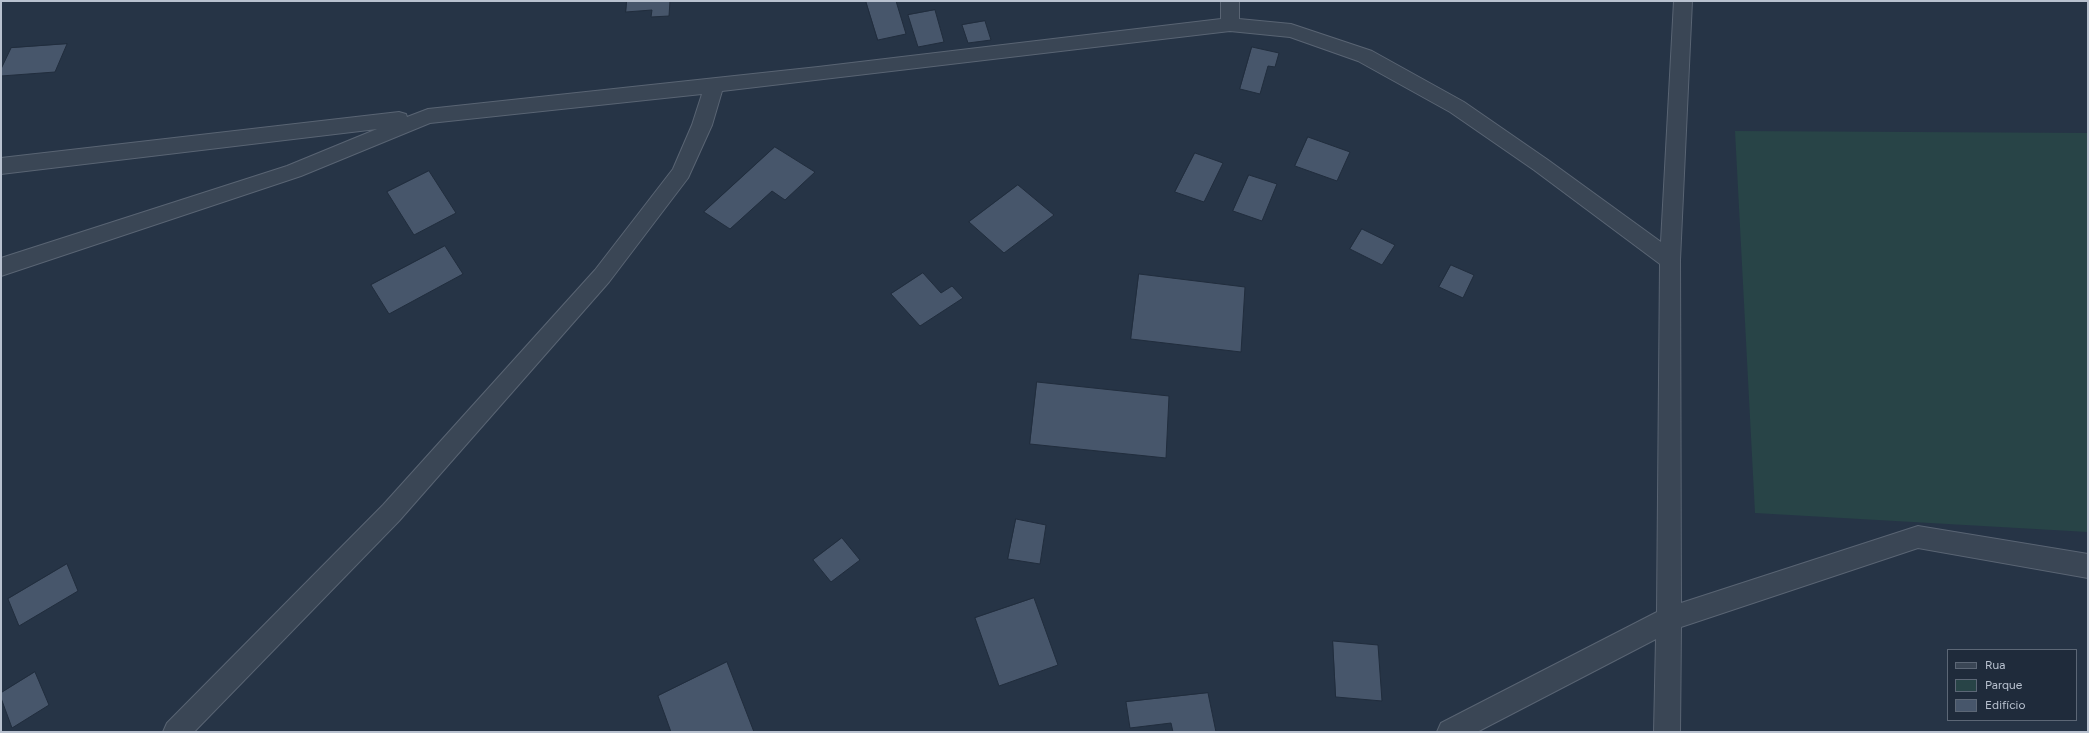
<!DOCTYPE html>
<html>
<head>
<meta charset="utf-8">
<style>
	body { margin:0 }
	#map { position:relative; width:2089px; height:733px; overflow:hidden; background:#263446; font-family:Figtree,sans-serif }
	canvas { display:block }
	.frame { position:absolute; inset:0; border:2px solid #b8c1cf; pointer-events:none }
	.legend { position:absolute; left:1947px; top:649px; width:130px; height:72px; box-sizing:border-box; background:#1f2b3b; border:1px solid #5c6776; margin:0; padding:5px 7px; list-style:none; font-size:12px; color:#b8c1cf }
	.legend li { display:flex; align-items:center; gap:8px; height:20px }
	.legend b { width:20px; border:1px solid #5c6776 }
</style>
</head>
<body>
<div id="map">
<canvas width="2089" height="733"></canvas>
<div class="frame"></div>
<ul class="legend">
<li><b style="height:5px;background:#3a4655"></b>Rua</li>
<li><b style="height:11px;background:#284447"></b>Parque</li>
<li><b style="height:11px;background:#47566b"></b>Edifício</li>
</ul>
</div>
<script>
const ctx = document.querySelector('canvas').getContext('2d');
ctx.lineJoin = 'round';
function fill(path, color) {
  ctx.fillStyle = color;
  ctx.fill(path, 'evenodd');
}
function strokePath(path, color, width, dash) {
  ctx.strokeStyle = color;
  ctx.lineWidth = width;
  ctx.lineCap = dash ? 'butt' : 'round';
  ctx.setLineDash(dash || []);
  ctx.stroke(path);
}
fill(new Path2D(`
	M 1735,131 L 2088,133 L 2088,532 L 1755,513 Z`), '#284447');
const building = new Path2D(`
	M 627,1 L 670,1 L 669,16 L 651,17 L 652,10 L 626,12 Z
	M 866,1 L 896,1 L 906,34 L 878,40 Z
	M 935,10 L 944,42 L 918,47 L 908,15 Z
	M 985,21 L 991,40 L 968,43 L 962,25 Z
	M 67,44 L 55,72 L 1,76 L 1,69 L 11,48 Z
	M 1252,47 L 1279,53 L 1275,67 L 1268,66 L 1260,94 L 1240,89 Z
	M 1308,137 L 1350,152 L 1337,181 L 1295,166 Z
	M 775,147 L 815,172 L 785,200 L 772,191 L 730,229 L 704,212 Z
	M 1195,153 L 1223,163 L 1204,202 L 1175,192 Z
	M 429,171 L 456,213 L 414,235 L 387,192 Z
	M 1249,175 L 1277,184 L 1262,221 L 1233,211 Z
	M 1018,185 L 1054,215 L 1004,253 L 969,222 Z
	M 1362,229 L 1395,245 L 1382,265 L 1350,249 Z
	M 445,246 L 463,274 L 389,314 L 371,285 Z
	M 1451,265 L 1474,275 L 1463,298 L 1439,287 Z
	M 923,273 L 941,293 L 952,286 L 963,298 L 920,326 L 891,294 Z
	M 1139,274 L 1245,287 L 1241,352 L 1131,339 Z
	M 1037,382 L 1169,396 L 1166,458 L 1030,444 Z
	M 1016,519 L 1046,525 L 1040,564 L 1008,559 Z
	M 842,538 L 860,560 L 831,582 L 813,560 Z
	M 67,564 L 78,591 L 19,626 L 8,599 Z
	M 1034,598 L 1058,665 L 999,686 L 975,618 Z
	M 1333,641 L 1378,645 L 1382,701 L 1336,697 Z
	M 727,662 L 754,732 L 671,732 L 658,696 Z
	M 35,672 L 49,705 L 12,728 L 1,698 L 1,693 Z
	M 1208,693 L 1216,732 L 1173,732 L 1171,723 L 1130,728 L 1126,702 Z`);
fill(building, '#47566b');
strokePath(building, '#212d3d', 1);
const minor = new Path2D(`
	M 1221,1 L 1239,1 L 1239,19 L 1291,24 L 1372,51 L 1464,102 L 1548,160 L 1661,242 L 1674,1 L 1692,1 L 1680,260 L 1681,603 L 1918,526 L 2088,554 L 2088,578 L 1918,548 L 1681,627 L 1680,732 L 1654,732 L 1656,639 L 1477,732 L 1437,732 L 1441,723 L 1657,612 L 1660,264 L 1534,170 L 1450,112 L 1358,61 L 1290,37 L 1230,31 L 722,91 L 712,125 L 688,178 L 609,282 L 399,521 L 194,732 L 163,732 L 167,723 L 383,505 L 595,270 L 673,169 L 692,125 L 702,94 L 430,123 L 301,176 L 1,276 L 1,258 L 287,166 L 377,129 L 1,174 L 1,158 L 399,112 L 406,114 L 407,117 L 428,109 L 818,67 L 1221,19 Z`);
strokePath(minor, '#596473', 2);
fill(minor, '#3a4655');
</script>
</body>
</html>
